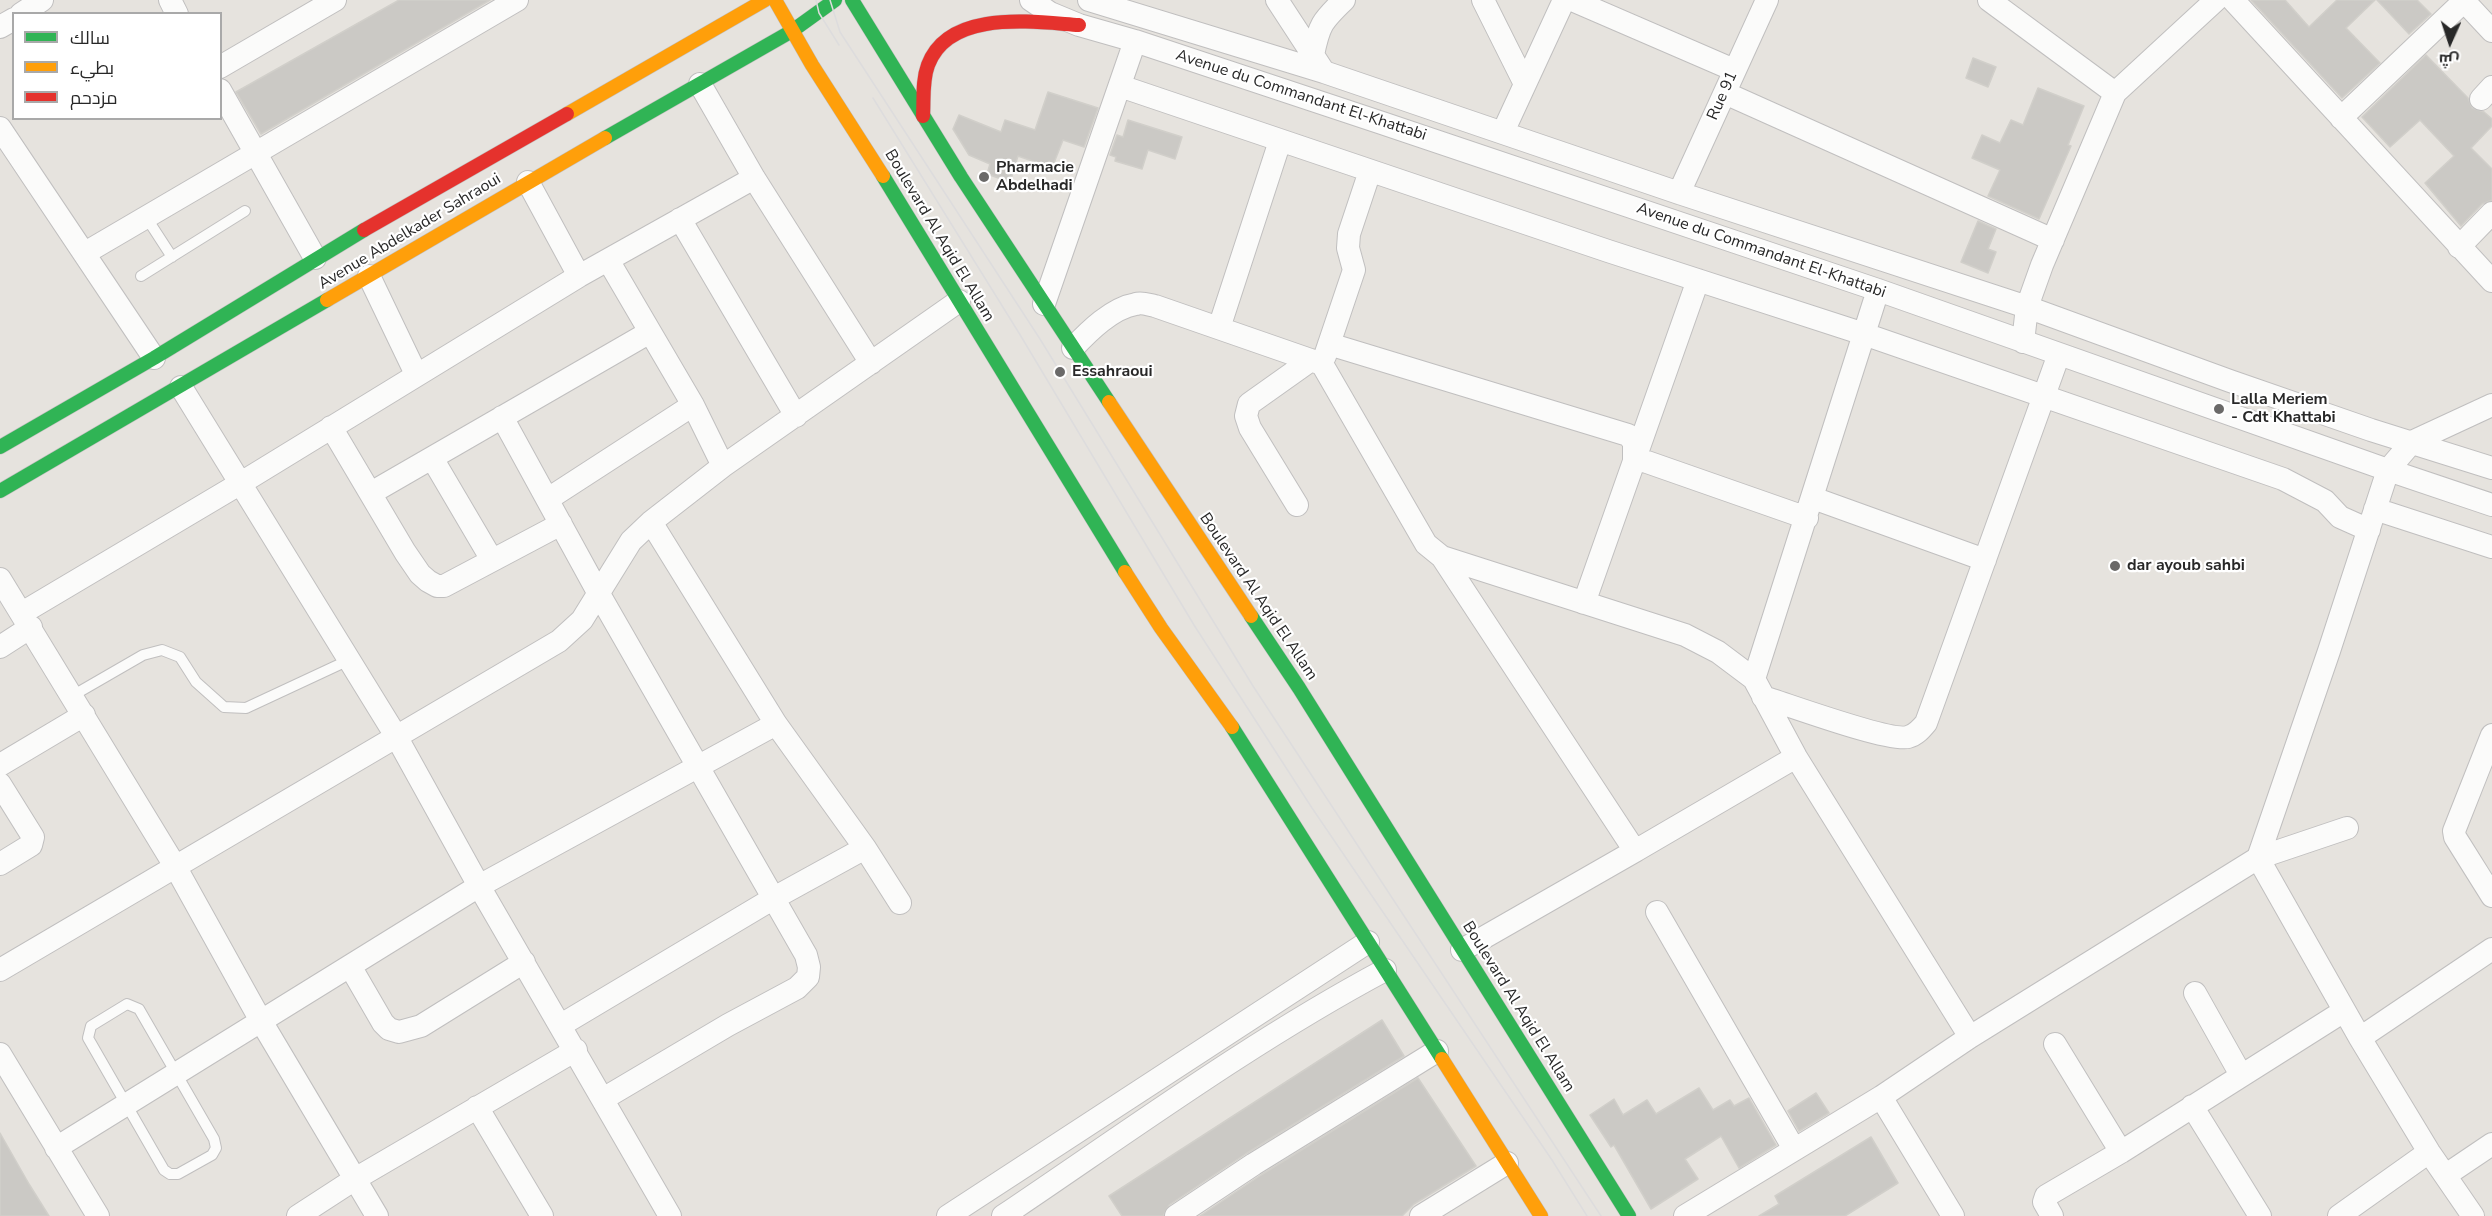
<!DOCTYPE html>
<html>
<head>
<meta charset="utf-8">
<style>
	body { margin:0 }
	#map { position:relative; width:2492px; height:1216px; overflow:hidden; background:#e6e3de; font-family:"Nunito Sans",Cairo,sans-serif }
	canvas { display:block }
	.legend { position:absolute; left:12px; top:12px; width:210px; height:108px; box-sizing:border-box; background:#fff; border:2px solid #a9a9a9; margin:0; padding:8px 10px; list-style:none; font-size:18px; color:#282828 }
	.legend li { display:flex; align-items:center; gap:12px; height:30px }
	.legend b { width:30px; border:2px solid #a9a9a9 }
	.north { position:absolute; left:2420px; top:12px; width:60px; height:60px; -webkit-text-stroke:4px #fff; paint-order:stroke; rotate:183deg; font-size:16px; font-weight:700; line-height:24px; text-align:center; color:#282828 }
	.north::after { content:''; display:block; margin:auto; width:21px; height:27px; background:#282828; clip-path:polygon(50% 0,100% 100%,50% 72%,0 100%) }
</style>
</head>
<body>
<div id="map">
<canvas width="2492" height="1216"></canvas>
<ul class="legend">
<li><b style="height:8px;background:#30b455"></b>سالك</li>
<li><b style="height:8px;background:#ff9f0a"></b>بطيء</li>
<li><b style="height:8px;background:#e5322d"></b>مزدحم</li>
</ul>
<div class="north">ش</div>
</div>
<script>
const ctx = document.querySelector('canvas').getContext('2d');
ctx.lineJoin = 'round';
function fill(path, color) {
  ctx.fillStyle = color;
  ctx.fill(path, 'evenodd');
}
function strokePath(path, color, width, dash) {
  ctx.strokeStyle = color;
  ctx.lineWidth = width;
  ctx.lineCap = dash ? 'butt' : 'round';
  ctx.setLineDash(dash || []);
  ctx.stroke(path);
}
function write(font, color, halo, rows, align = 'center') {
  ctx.font = font + ' "Nunito Sans",sans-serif';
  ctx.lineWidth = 4.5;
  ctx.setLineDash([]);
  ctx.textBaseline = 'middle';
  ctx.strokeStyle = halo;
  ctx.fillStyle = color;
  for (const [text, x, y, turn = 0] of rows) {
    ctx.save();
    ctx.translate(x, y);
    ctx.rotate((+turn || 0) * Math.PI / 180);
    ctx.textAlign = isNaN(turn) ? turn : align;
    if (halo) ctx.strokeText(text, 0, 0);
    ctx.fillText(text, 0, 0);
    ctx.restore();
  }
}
const building = new Path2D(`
	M 399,0 L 490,0 L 261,134 L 236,92 Z
	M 2251,0 L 2285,0 L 2309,27 L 2337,0 L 2375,0 L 2346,28 L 2380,63 L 2342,98 Z
	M 2377,0 L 2417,0 L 2431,14 L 2409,34 Z
	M 2426,55 L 2468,98 L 2472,108 L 2484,112 L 2492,119 L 2492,126 L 2471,148 L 2492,169 L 2492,200 L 2482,204 L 2461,226 L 2425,183 L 2454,156 L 2420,120 L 2390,147 L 2362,117 Z
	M 1973,58 L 1996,67 L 1988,87 L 1966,78 Z
	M 2038,88 L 2084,106 L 2068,145 L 2071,146 L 2039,219 L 1988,196 L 2000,170 L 1972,158 L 1982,135 L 2000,143 L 2011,120 L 2023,125 Z
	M 1048,92 L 1098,108 L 1084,147 L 1063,140 L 1052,168 L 1018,156 L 1010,182 L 987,174 L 990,164 L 969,155 L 953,129 L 959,115 L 1001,132 L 1005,120 L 1035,130 Z
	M 1128,120 L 1182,137 L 1175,159 L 1148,150 L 1142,169 L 1115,161 L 1116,157 L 1110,155 L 1117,135 L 1123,137 Z
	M 1978,221 L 1996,229 L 1988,249 L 1996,252 L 1988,273 L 1961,262 Z
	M 1382,1020 L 1404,1056 L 1247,1153 L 1169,1205 L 1163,1216 L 1122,1216 L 1109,1196 Z
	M 1418,1078 L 1476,1166 L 1414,1204 L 1402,1216 L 1200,1216 L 1261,1175 Z
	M 1699,1088 L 1713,1110 L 1730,1100 L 1734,1106 L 1749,1098 L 1776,1145 L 1739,1168 L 1721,1136 L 1685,1159 L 1698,1179 L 1651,1209 L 1614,1145 L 1611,1147 L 1590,1115 L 1614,1099 L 1623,1115 L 1647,1100 L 1656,1114 Z
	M 1816,1093 L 1829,1113 L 1799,1131 L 1788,1111 Z
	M 0,1133 L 29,1184 L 49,1216 L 0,1216 Z
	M 1871,1137 L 1898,1183 L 1845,1216 L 1759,1216 L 1779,1204 L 1775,1196 Z`);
fill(building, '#cbc9c5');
strokePath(building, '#d1cfca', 1.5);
const lane = new Path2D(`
	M 146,217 L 172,257
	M 141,276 L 245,211
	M 72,696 L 143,655 L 162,650 L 180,657 L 196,682 L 224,707 L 246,708 L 349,660
	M 127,1004 L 139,1009 L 214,1139 L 216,1148 L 212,1155 L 178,1174 L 170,1174 L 164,1170 L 88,1038 L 91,1026 Z`);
const street = new Path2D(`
	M 170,0 L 177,14
	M 1031,0 L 1050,13 L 1079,25 L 1135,41 L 1382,123 L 1878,290 L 2388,470 L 2492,505
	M 1089,0 L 1324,72 L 1679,193 L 2027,307 L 2230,381 L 2371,430 L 2492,468
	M 1277,0 L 1324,72
	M 1483,0 L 1525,84
	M 1572,0 L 1734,70
	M 1989,0 L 2115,93
	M 2233,0 L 2492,281
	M 2463,0 L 2492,31
	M 21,14 L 42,0
	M 0,27 L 14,19
	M 1313,55 C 1319,25 1322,21 1344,0
	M 220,67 L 335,0
	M 700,84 L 754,178 L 871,363
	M 1120,86 L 1608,251 L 1864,334 L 2283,479 L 2325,501 L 2340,517 L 2369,530
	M 220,90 L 315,258
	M 1725,93 L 2053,240
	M 2481,99 L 2492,87
	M 2341,118 L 2464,1
	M 0,128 L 154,358
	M 1503,132 L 1564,0
	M 528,182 L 579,276
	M 1679,193 L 1767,0
	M 680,219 L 796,416
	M 2459,247 L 2492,213
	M 85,253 L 517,0
	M 608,260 L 693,405 L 723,466
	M 369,276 L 416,374
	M 1044,304 L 1135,41
	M 1219,328 L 1280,141
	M 2023,342 L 2027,307 L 2042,265 L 2115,93 L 2216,0
	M 1329,344 L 1628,435 L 1634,442 L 1634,460 L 1647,462 L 1807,518
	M 1073,348 C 1089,331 1112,308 1136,304 C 1142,302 1149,305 1155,306 L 1322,364 L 1426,544 L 1442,557 L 1685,635 L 1718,652 L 1754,679 L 1796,757 L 1970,1037
	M 1325,356 L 1354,270 L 1348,248 L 1349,234 L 1370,171
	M 181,387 L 396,736 L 479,886 L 670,1216
	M 502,417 L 599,594 L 806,955 L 809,967 L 808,977 L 797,988 L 728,1025 L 603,1099
	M 331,427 L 405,552 L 420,574 L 428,581 L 437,586 L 444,586 L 561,524
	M 432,458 L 492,560
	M 371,493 L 650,332
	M 1813,498 L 1985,560
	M 548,499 L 693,405
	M 1297,505 L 1250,428 L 1246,416 L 1249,404 L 1311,360
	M 2375,509 L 2492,547
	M 651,522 L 776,724 L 865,848 L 900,903
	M 1442,557 L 1635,851 L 1796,757
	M 0,579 L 175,866 L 261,1021 L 377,1216
	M 1584,603 L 1698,280
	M 22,613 L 241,483 L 579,276 L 754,178
	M 0,647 L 31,627
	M 1754,679 L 1878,290
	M 1763,697 C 1789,705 1889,742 1908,737 C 1916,735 1921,729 1926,723 L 2059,354
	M 2492,735 L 2454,831 L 2455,837 L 2492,896
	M 0,765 L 84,715
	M 0,784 L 33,837 L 31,845 L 0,864
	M 1657,912 L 1794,1149
	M 1462,950 L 1635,851
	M 350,966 L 383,1023 L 389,1029 L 399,1032 L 421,1026 L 524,962
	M 0,970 L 559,641 L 582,620 L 631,541 L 651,522 L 723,466 L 959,301
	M 2195,993 L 2241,1075
	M 561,1025 L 774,898 L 865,848
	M 2360,1038 L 2492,949
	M 2055,1044 L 2121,1152
	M 0,1054 L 98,1216
	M 1881,1097 L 1953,1216
	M 2192,1106 L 2260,1216
	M 477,1107 L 542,1216
	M 56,1148 L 479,886 L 776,724
	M 2446,1175 L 2492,1144
	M 298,1216 L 355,1179 L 576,1050
	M 948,1216 L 1368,942
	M 1003,1216 C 1128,1132 1252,1041 1385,970
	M 1176,1216 L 1254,1164 L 1437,1051
	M 1421,1216 L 1507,1163
	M 1685,1216 L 1881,1097 L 1970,1037 L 2258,858 L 2347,828
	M 2052,1216 L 2044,1202 L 2046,1196 L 2121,1152 L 2344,1011
	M 2339,1216 L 2429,1152
	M 2473,1216 L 2429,1152 L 2360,1038 L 2258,858 L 2329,651 L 2388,470 L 2412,442 L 2492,405`);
const fast = new Path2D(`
	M 852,0 L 961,177 L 1109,402
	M 605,138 L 792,31 L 835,0
	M 883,176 L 1125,572
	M 0,447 L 154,358 L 364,230
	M 0,491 L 327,300
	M 1251,616 L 1299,688 L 1629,1216
	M 1232,727 L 1442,1059`);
const slow = new Path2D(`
	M 775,0 L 812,65 L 883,176
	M 567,114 L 765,0
	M 327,300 L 605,138
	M 1109,402 L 1251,616
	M 1125,572 L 1161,628 L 1232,727
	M 1442,1059 L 1541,1216`);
const jam = new Path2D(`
	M 923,116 C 924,99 922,81 928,65 C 949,9 1033,22 1079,25
	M 364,230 L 567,114`);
strokePath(lane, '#c0bfbf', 12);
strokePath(street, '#c0bfbf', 24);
strokePath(fast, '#c0bfbf', 15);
strokePath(slow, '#c0bfbf', 15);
strokePath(jam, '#c0bfbf', 15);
strokePath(lane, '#fbfbfa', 10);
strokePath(street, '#fbfbfa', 22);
strokePath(fast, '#30b455', 14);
strokePath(slow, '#ff9f0a', 14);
strokePath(jam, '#e5322d', 14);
strokePath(new Path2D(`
	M 816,0 L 819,13 L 839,45
	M 830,0 L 840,32 L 1040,339 L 1253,686 L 1601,1216
	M 873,98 L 1019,333 L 1194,625 L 1312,808 L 1552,1160 L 1587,1216`), '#dddcdd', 1.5);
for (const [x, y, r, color] of [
	[984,177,6,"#6a6968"],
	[1060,372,6,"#6a6968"],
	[2219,409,6,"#6a6968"],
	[2115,566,6,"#6a6968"]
]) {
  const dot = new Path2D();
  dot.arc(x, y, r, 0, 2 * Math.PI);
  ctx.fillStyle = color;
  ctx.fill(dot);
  strokePath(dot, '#fff', 2);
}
write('16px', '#282828', '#fff', [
	["Avenue du Commandant El-Khattabi",1301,96,18],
	["Rue 91",1723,96,-66],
	["Avenue Abdelkader Sahraoui",410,232,-31],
	["Boulevard Al Aqid El Allam",939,236,59],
	["Avenue du Commandant El-Khattabi",1761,251,19],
	["Boulevard Al Aqid El Allam",1258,597,56],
	["Boulevard Al Aqid El Allam",1518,1007,58]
]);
write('bold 16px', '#282828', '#fff', [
	["Pharmacie",996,168],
	["Abdelhadi",996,186],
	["Essahraoui",1072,372],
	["Lalla Meriem",2231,400],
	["- Cdt Khattabi",2231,418],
	["dar ayoub sahbi",2127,566]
], 'left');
</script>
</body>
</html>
